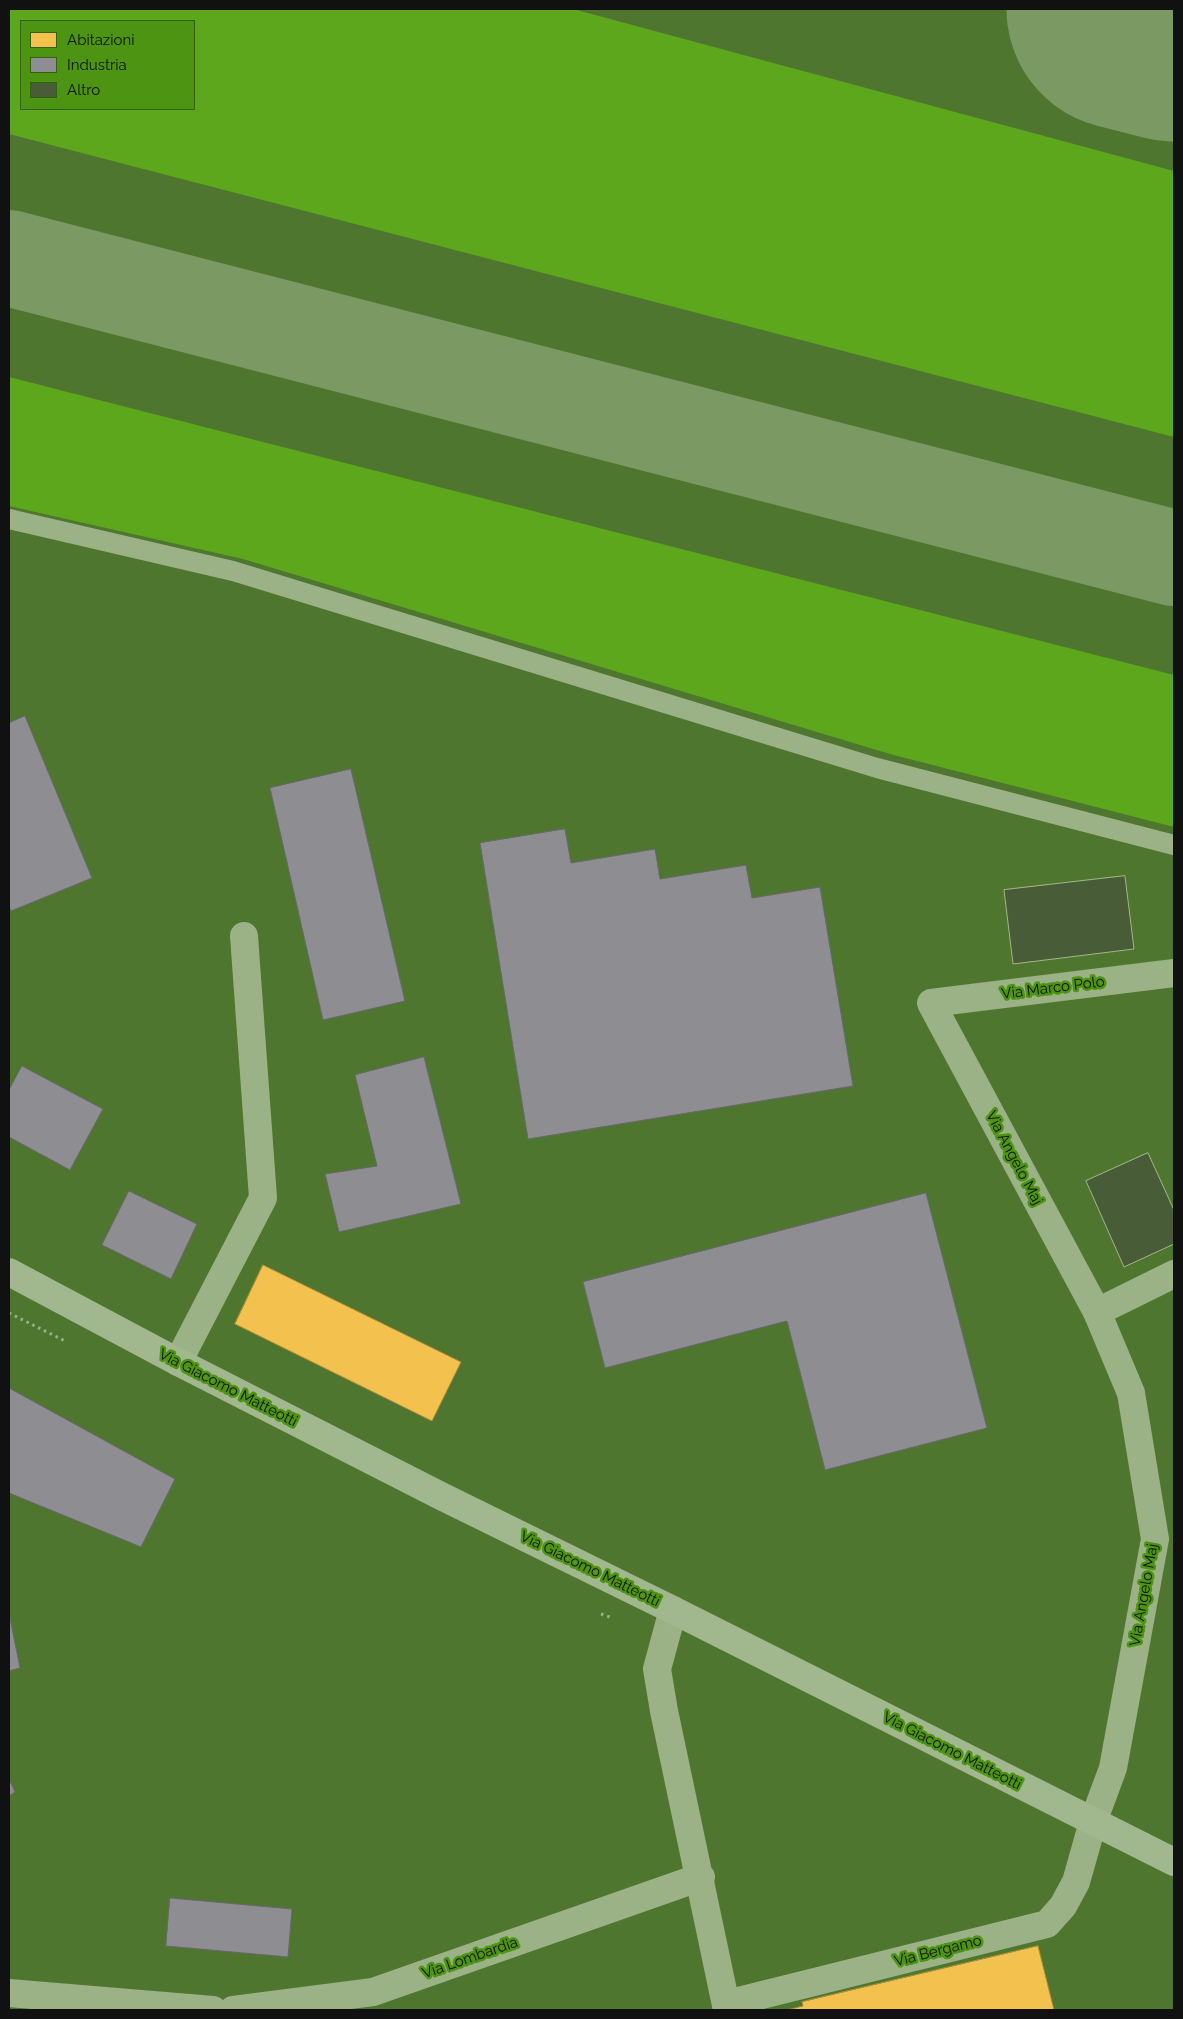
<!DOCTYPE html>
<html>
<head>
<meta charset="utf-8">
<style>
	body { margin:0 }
	#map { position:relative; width:1183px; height:2019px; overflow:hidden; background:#4f762f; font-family:Raleway,sans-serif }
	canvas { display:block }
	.frame { position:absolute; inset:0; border:10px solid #111; pointer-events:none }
	.legend { position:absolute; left:20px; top:20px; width:175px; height:90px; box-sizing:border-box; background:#4c9411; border:1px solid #346011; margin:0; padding:6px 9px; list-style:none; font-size:15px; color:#111 }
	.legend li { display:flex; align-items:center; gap:10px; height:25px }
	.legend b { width:25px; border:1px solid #346011 }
</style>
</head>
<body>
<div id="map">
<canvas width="1183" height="2019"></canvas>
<div class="frame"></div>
<ul class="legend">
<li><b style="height:14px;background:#f2c14e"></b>Abitazioni</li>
<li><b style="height:14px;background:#8d8d92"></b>Industria</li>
<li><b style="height:14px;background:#495c38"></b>Altro</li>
</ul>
</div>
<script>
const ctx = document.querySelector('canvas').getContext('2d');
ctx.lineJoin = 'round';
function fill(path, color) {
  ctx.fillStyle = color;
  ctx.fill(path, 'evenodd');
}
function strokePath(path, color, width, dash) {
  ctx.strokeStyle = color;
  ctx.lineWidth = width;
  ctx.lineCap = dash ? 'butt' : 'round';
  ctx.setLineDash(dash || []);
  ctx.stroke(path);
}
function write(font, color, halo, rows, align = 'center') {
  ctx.font = font + ' Raleway,sans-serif';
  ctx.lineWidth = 5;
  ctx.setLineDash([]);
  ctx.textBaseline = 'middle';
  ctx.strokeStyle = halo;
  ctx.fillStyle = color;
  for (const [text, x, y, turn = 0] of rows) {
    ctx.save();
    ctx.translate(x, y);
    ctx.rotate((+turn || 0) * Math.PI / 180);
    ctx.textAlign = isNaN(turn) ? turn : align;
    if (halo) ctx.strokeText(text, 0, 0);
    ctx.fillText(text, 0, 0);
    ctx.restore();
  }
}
fill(new Path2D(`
	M 9,9 L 573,9 L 1174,171 L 1174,437 L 9,134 ZM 21,21 L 194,21 L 194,109 L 21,109 Z
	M 9,377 L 1174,675 L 1174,827 L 890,754 L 243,559 L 9,506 Z`), '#5da71c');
const homes = new Path2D(`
	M 263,1265 L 461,1362 L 432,1421 L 235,1324 Z
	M 1038,1946 L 1054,2010 L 787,2010 L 803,2006 L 802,2002 Z`);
fill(homes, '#f2c14e');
strokePath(homes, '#ae8c3c', 1);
const industry = new Path2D(`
	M 25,716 L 92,878 L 11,911 L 9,906 L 9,723 Z
	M 351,769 L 405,1001 L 323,1020 L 270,788 Z
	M 565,829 L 571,863 L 655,849 L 660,879 L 746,865 L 752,898 L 820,887 L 853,1086 L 528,1139 L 480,843 Z
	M 424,1057 L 461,1204 L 339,1232 L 325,1174 L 377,1166 L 355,1075 Z
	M 22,1066 L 103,1109 L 70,1170 L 9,1137 L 9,1090 Z
	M 129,1191 L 197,1224 L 171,1279 L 102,1245 Z
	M 926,1193 L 987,1428 L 825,1470 L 787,1321 L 605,1368 L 583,1282 Z
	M 9,1388 L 175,1479 L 141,1547 L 9,1493 Z
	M 9,1613 L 20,1668 L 9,1671 Z
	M 9,1779 L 15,1792 L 9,1796 Z
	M 170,1898 L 292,1909 L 288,1957 L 166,1946 Z`);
fill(industry, '#8d8d92');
strokePath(industry, '#68686b', 1);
strokePath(new Path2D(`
	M 9,258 L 1174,558`), '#7b9962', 96);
strokePath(new Path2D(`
	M 1127,9 L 1174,21`), '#7b9962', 241);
const building = new Path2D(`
	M 1125,876 L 1134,949 L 1013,964 L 1004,890 Z
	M 1148,1153 L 1174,1210 L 1174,1244 L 1124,1267 L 1086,1181 Z`);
fill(building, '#495c38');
strokePath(building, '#a0b78c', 1);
strokePath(new Path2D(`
	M 9,1313 L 65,1341
	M 601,1614 L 613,1618`), '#9ab285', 3, [2.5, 4]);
strokePath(new Path2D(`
	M 9,519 L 233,571 L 877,768 L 1174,845`), '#9ab285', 20);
strokePath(new Path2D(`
	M 1097,1312 L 1174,1274
	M 178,1362 L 263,1198 L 244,936
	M 673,1610 L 657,1669 L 664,1711 L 727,2010
	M 9,1993 L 213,2010
	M 726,2004 L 1047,1924 L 1063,1906 L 1076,1882 L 1093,1822 L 1113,1768 L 1155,1539 L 1131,1393 L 1097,1312 L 931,1003 L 1174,973
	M 233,2010 L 373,1992 L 701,1877`), '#9ab285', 28);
strokePath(new Path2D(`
	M 9,1272 L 178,1362 L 441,1496 L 673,1610 L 1174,1862`), '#a1b78d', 28);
write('15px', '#111', '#4c9411', [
	["Via Marco Polo",1053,988,-7],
	["Via Angelo Maj",1014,1158,62],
	["Via Giacomo Matteotti",228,1388,27],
	["Via Giacomo Matteotti",590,1569,26],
	["Via Angelo Maj",1144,1595,-80],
	["Via Giacomo Matteotti",952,1751,27],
	["Via Bergamo",938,1951,-14],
	["Via Lombardia",470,1958,-19]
]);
</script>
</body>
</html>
